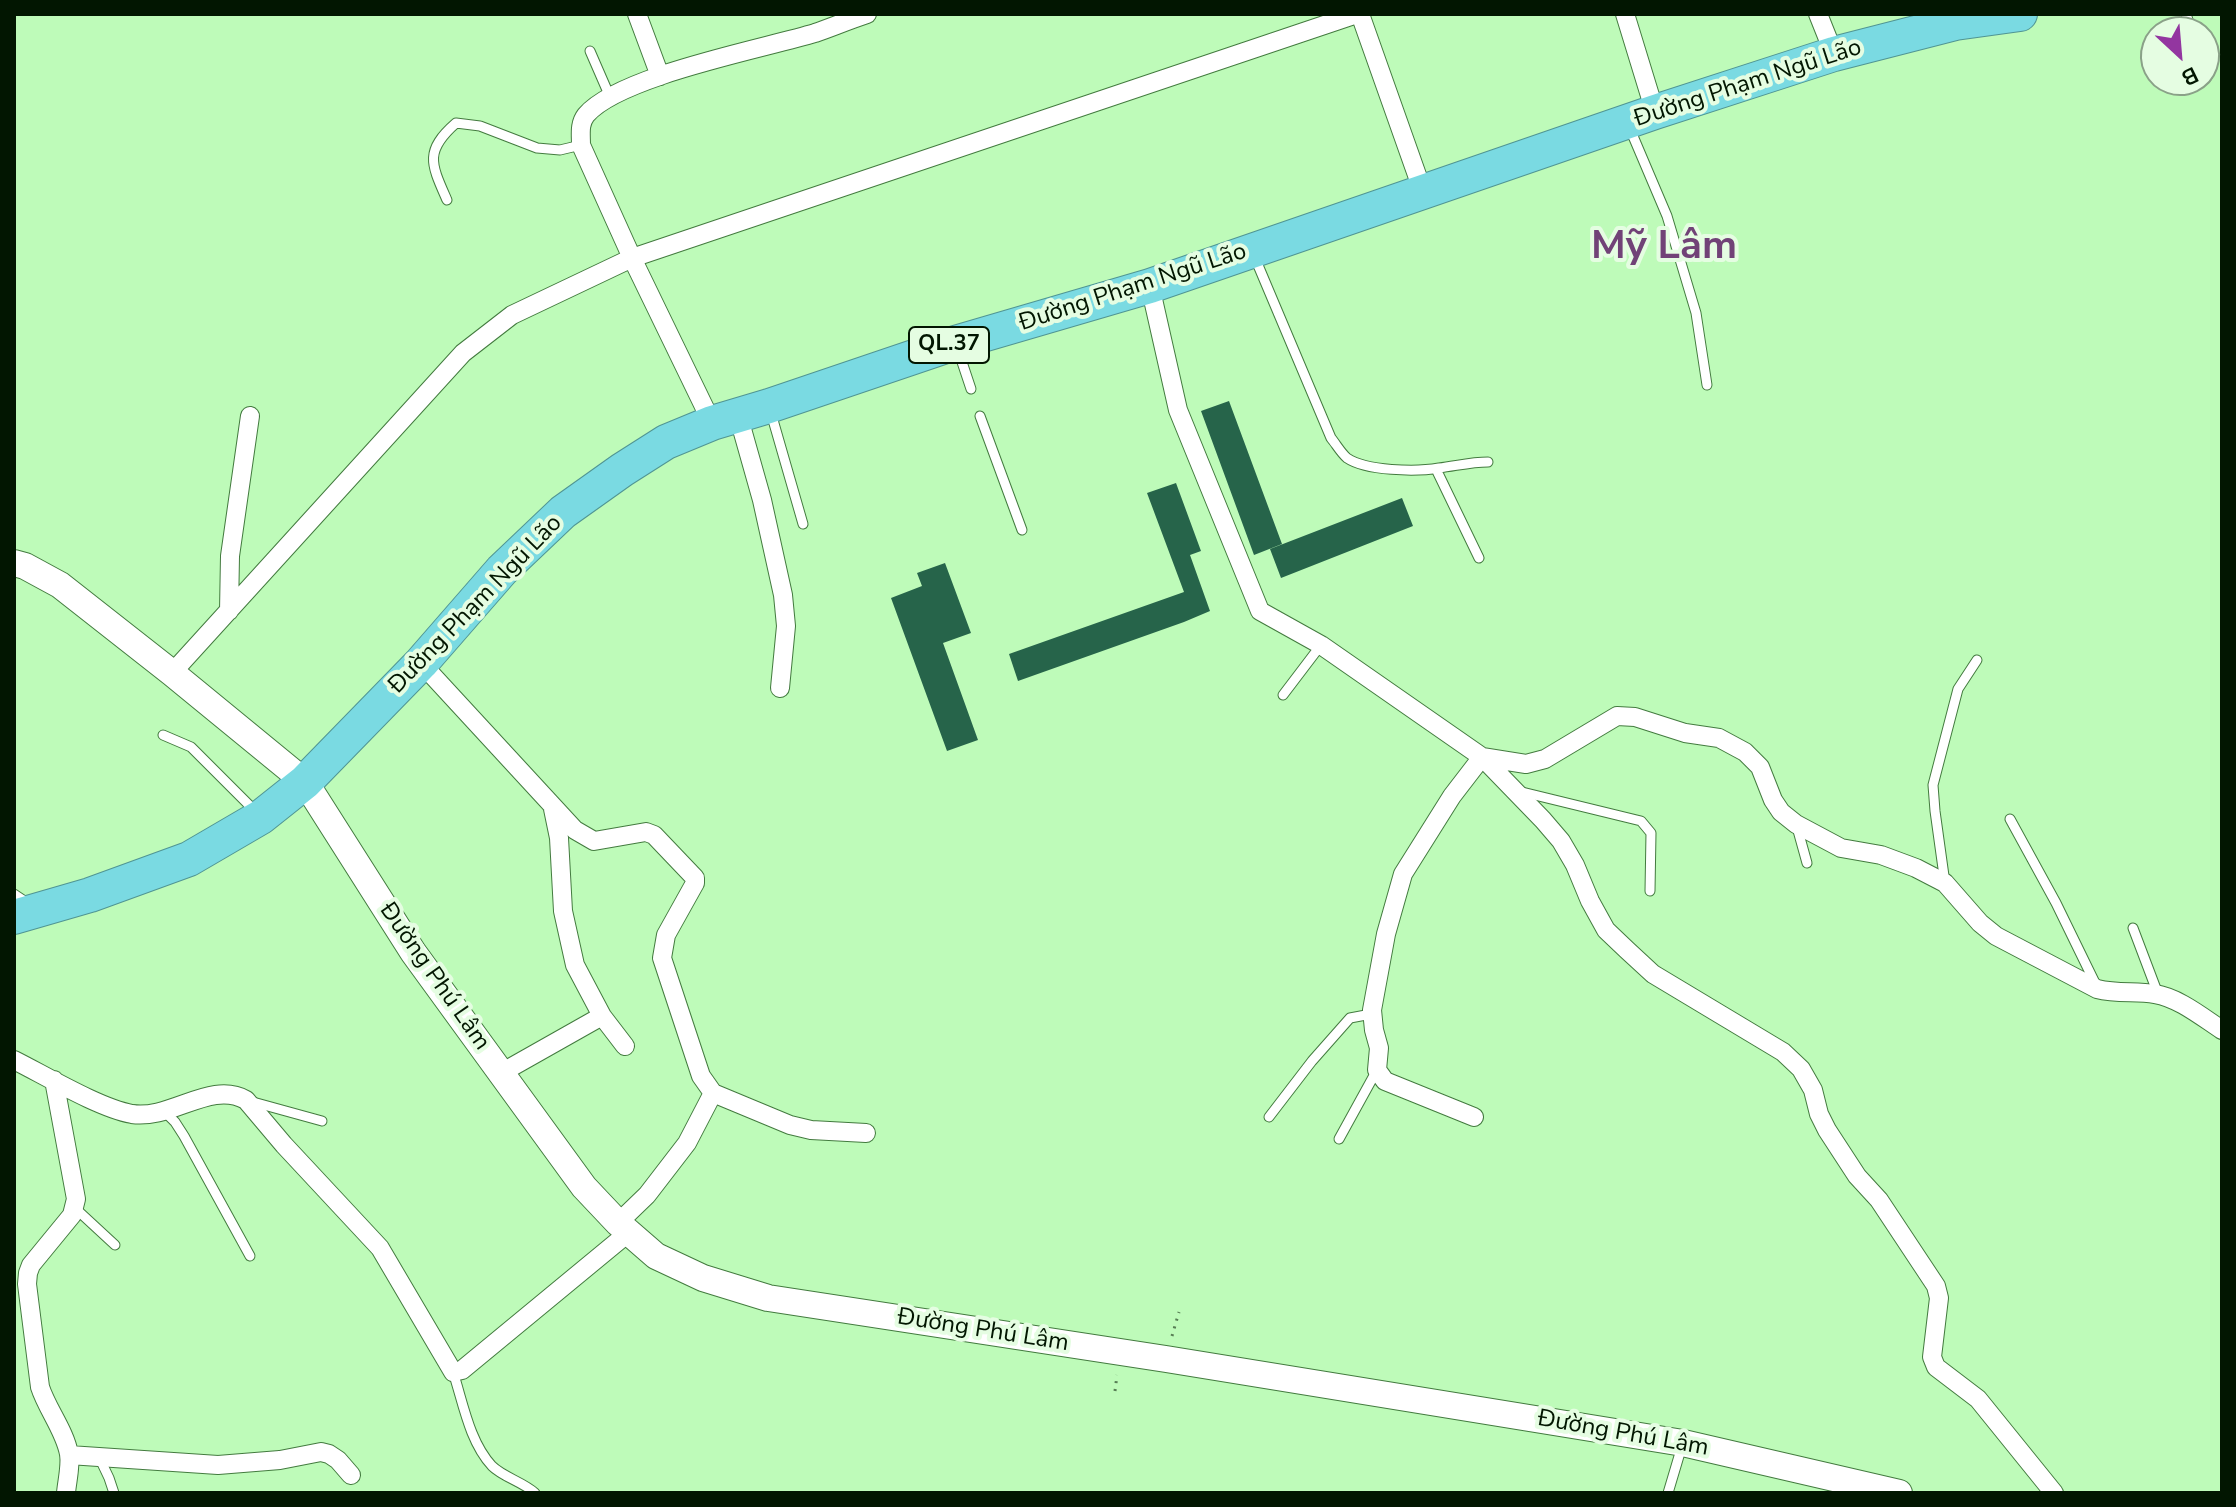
<!DOCTYPE html>
<html>
<head>
<meta charset="utf-8">
<style>
	body { margin:0 }
	#map { position:relative; width:2236px; height:1507px; overflow:hidden; background:#befbb9; font-family:"Nunito Sans",sans-serif }
	canvas { display:block }
	.frame { position:absolute; inset:0; border:16px solid #021601; pointer-events:none }
	.north { position:absolute; left:2140px; top:16px; width:80px; height:80px; box-sizing:border-box; background:#e5fde2; border:2px solid #8aa188; border-radius:50%; rotate:154deg; font-size:22px; font-weight:700; line-height:32px; text-align:center; color:#021601 }
	.north::after { content:''; display:block; margin:auto; width:28px; height:36px; background:#9336a0; clip-path:polygon(50% 0,100% 100%,50% 72%,0 100%) }
</style>
</head>
<body>
<div id="map">
<canvas width="2236" height="1507"></canvas>
<div class="frame"></div>
<div class="north">B</div>
</div>
<script>
const ctx = document.querySelector('canvas').getContext('2d');
ctx.lineJoin = 'round';
function fill(path, color) {
  ctx.fillStyle = color;
  ctx.fill(path, 'evenodd');
}
function strokePath(path, color, width, dash) {
  ctx.strokeStyle = color;
  ctx.lineWidth = width;
  ctx.lineCap = dash ? 'butt' : 'round';
  ctx.setLineDash(dash || []);
  ctx.stroke(path);
}
function write(font, color, halo, rows, align = 'center') {
  ctx.font = font + ' "Nunito Sans",sans-serif';
  ctx.lineWidth = 8;
  ctx.setLineDash([]);
  ctx.textBaseline = 'middle';
  ctx.strokeStyle = halo;
  ctx.fillStyle = color;
  for (const [text, x, y, turn = 0] of rows) {
    ctx.save();
    ctx.translate(x, y);
    ctx.rotate((+turn || 0) * Math.PI / 180);
    ctx.textAlign = isNaN(turn) ? turn : align;
    if (halo) ctx.strokeText(text, 0, 0);
    ctx.fillText(text, 0, 0);
    ctx.restore();
  }
}
fill(new Path2D(`
	M 1229,401 L 1282,544 L 1254,555 L 1201,411 Z
	M 1176,483 L 1201,551 L 1190,555 L 1210,611 L 1184,622 L 1018,681 L 1009,654 L 1184,592 L 1147,493 Z
	M 1402,498 L 1413,526 L 1281,578 L 1270,549 Z
	M 945,563 L 971,633 L 943,643 L 978,740 L 947,751 L 891,598 L 922,586 L 917,573 Z`), '#26644a');
const lane = new Path2D(`
	M 2186,14 L 2192,32
	M 590,51 L 610,97
	M 2204,67 L 2207,77
	M 1630,129 L 1667,216 L 1696,313 L 1707,385
	M 447,200 C 431,164 424,151 456,123 L 480,126 L 537,148 L 560,150 L 581,145
	M 1255,258 L 1331,438 C 1336,444 1341,453 1347,458 C 1366,471 1416,472 1439,468 C 1456,466 1471,462 1488,462
	M 958,350 L 971,389
	M 771,413 L 803,524
	M 980,416 L 1022,530
	M 1436,469 L 1479,558
	M 1283,695 L 1321,645
	M 163,735 L 191,747 L 256,812
	M 1518,791 L 1641,821 L 1651,833 L 1650,891
	M 2010,819 L 2056,903 L 2096,985
	M 1797,827 L 1807,863
	M 1945,883 L 1935,811 L 1933,785 L 1958,689 L 1977,660
	M 14,894 L 29,904
	M 2133,928 L 2158,994
	M 253,1102 L 322,1121
	M 165,1112 L 175,1122 L 184,1136 L 250,1256
	M 1269,1117 L 1312,1061 L 1350,1018 L 1366,1015 L 1372,1019
	M 1339,1139 L 1377,1070
	M 75,1208 L 115,1245
	M 453,1372 C 463,1402 469,1441 492,1466 C 503,1477 523,1482 535,1493
	M 99,1457 L 109,1478 L 114,1493
	M 1668,1493 L 1682,1446`);
const street = new Path2D(`
	M 637,14 L 660,76
	M 1360,14 L 1423,192
	M 1625,14 L 1655,112
	M 1818,14 L 1834,54
	M 1150,286 L 1178,410 L 1260,611 L 1321,645 L 1482,757 L 1543,820 L 1561,841 L 1575,865 L 1590,901 L 1606,930 L 1627,950 L 1653,974 L 1783,1052 L 1801,1069 L 1813,1090 L 1819,1114 L 1827,1130 L 1857,1176 L 1879,1200 L 1936,1286 L 1939,1298 L 1932,1357 L 1936,1367 L 1978,1399 L 2054,1493
	M 738,415 L 762,500 L 783,595 L 786,626 L 780,688
	M 712,423 L 632,258 L 581,145 C 581,134 579,124 586,115 C 619,76 762,49 815,33 C 832,27 849,20 867,14
	M 229,611 L 230,556 L 250,416
	M 421,663 L 575,830 L 594,841 L 646,832 L 654,835 L 695,878 L 695,883 L 666,935 L 662,958 L 701,1076 L 713,1093 L 790,1125 L 811,1130 L 866,1133
	M 172,673 L 463,353 L 512,315 L 632,258 L 1357,14
	M 553,809 L 559,838 L 563,911 L 575,965 L 602,1016 L 625,1046
	M 14,1060 C 46,1076 99,1108 132,1114 C 171,1120 211,1080 246,1100 L 284,1145 L 380,1248 L 453,1372 L 462,1370 L 628,1233
	M 501,1073 L 602,1016
	M 54,1080 L 76,1199 L 72,1215 L 31,1265 L 28,1273 L 27,1284 L 40,1387 C 47,1409 65,1431 69,1454 C 71,1466 67,1481 66,1493
	M 1474,1117 L 1385,1081 L 1377,1070 L 1379,1048 L 1374,1030 L 1372,1010 L 1386,934 L 1403,874 L 1452,796 L 1482,757 L 1526,764 L 1545,759 L 1617,716 L 1635,717 L 1685,733 L 1719,738 L 1745,752 L 1760,767 L 1773,800 L 1781,812 L 1796,824 L 1841,848 L 1881,855 L 1916,868 L 1945,883 L 1980,923 L 1996,936 L 2097,989 C 2117,994 2135,991 2155,994 C 2179,998 2202,1017 2222,1030
	M 618,1223 L 647,1195 L 687,1143 L 713,1093
	M 69,1455 L 218,1465 L 280,1460 L 321,1452 L 329,1454 L 338,1460 L 351,1475`);
const secondary = new Path2D(`
	M 14,563 L 25,566 L 60,585 L 172,673 L 305,782 L 413,952 L 584,1187 L 618,1223 L 656,1256 L 703,1278 L 768,1298 L 1166,1359 L 1683,1443 L 1899,1493`);
const highway = new Path2D(`
	M 14,917 L 90,895 L 189,859 L 261,817 L 305,782 L 421,663 L 502,570 L 563,512 L 622,470 L 666,442 L 712,423 L 769,406 L 955,343 L 1150,286 L 1655,112 L 1834,54 L 1955,23 L 2020,14`);
strokePath(lane, '#437b3f', 11);
strokePath(street, '#437b3f', 20);
strokePath(secondary, '#437b3f', 28);
strokePath(highway, '#509593', 36);
strokePath(new Path2D(`
	M 1172,1336 L 1179,1312
	M 1115,1391 L 1117,1375`), '#577d54', 3, [2, 6]);
strokePath(lane, '#fff', 9);
strokePath(street, '#fff', 18);
strokePath(secondary, '#fff', 26);
strokePath(highway, '#7adae2', 34);
for (const [x, y, w] of [
	[949,345,80]
]) {
  const box = new Path2D();
  box.roundRect(x - w / 2, y - 18, w, 36, 6);
  ctx.fillStyle = '#e5fde2';
  ctx.fill(box);
  strokePath(box, '#021601', 2);
}
write('bold 22px', '#021601', null, [
	["QL.37",949,345]
]);
write('24px', '#021601', '#e5fde2', [
	["Đường Phạm Ngũ Lão",1748,84,-18],
	["Đường Phạm Ngũ Lão",1133,288,-18],
	["Đường Phạm Ngũ Lão",476,605,-46],
	["Đường Phú Lâm",434,977,55],
	["Đường Phú Lâm",983,1331,9],
	["Đường Phú Lâm",1623,1434,10]
]);
write('bold 40px', '#714277', '#e5fde2', [
	["Mỹ Lâm",1664,248]
]);
</script>
</body>
</html>
